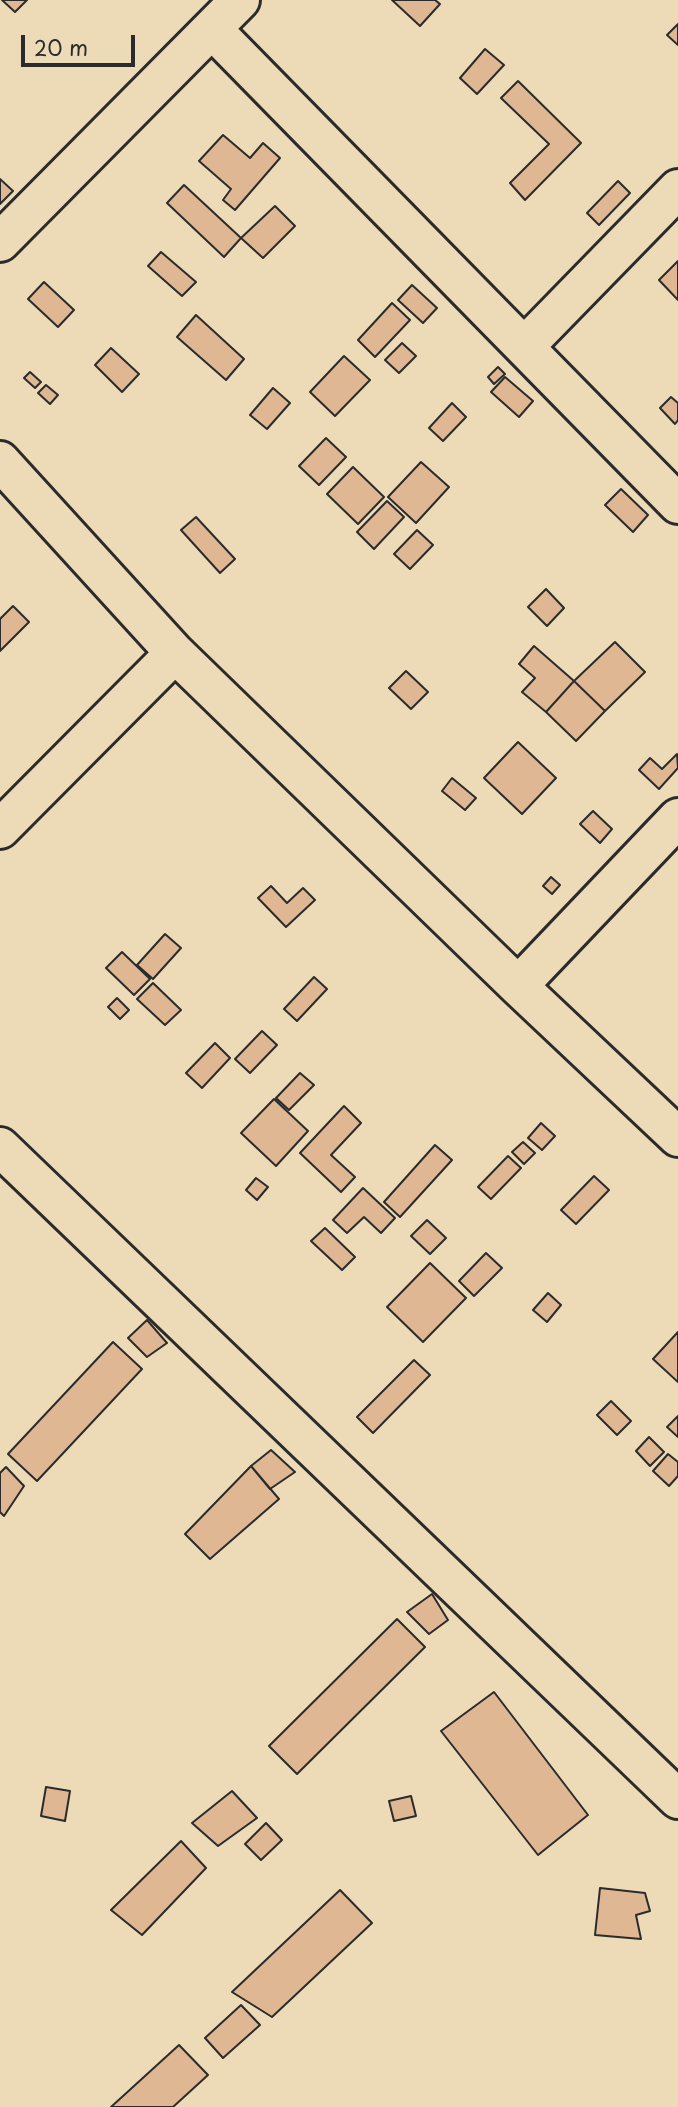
<!DOCTYPE html>
<html>
<head>
<meta charset="utf-8">
<style>
	body { margin:0 }
	#map { position:relative; width:678px; height:2107px; overflow:hidden; background:#eddbb8; font-family:"Playpen Sans",sans-serif }
	canvas { display:block }
	.scale { position:absolute; left:21px; top:35px; width:114px; height:32px; box-sizing:border-box; border:4px solid #2b2b2b; border-top:0; padding-left:9px; font-size:21px; line-height:24px; white-space:nowrap; color:#2b2b2b; -webkit-text-stroke:5px #eddbb8; paint-order:stroke }
</style>
</head>
<body>
<div id="map">
<canvas width="678" height="2107"></canvas>
<div class="scale">20 m</div>
</div>
<script>
const ctx = document.querySelector('canvas').getContext('2d');
ctx.lineJoin = 'round';
function fill(path, color) {
  ctx.fillStyle = color;
  ctx.fill(path, 'evenodd');
}
function strokePath(path, color, width, dash) {
  ctx.strokeStyle = color;
  ctx.lineWidth = width;
  ctx.lineCap = dash ? 'butt' : 'round';
  ctx.setLineDash(dash || []);
  ctx.stroke(path);
}
const building = new Path2D(`
	M 2,0 L 27,0 L 15,12 Z
	M 392,0 L 435,0 L 440,4 L 420,26 Z
	M 678,24 L 678,45 L 667,35 Z
	M 485,49 L 504,65 L 477,94 L 460,78 Z
	M 518,81 L 581,143 L 525,200 L 510,183 L 549,144 L 501,98 Z
	M 223,135 L 250,158 L 263,143 L 280,158 L 235,210 L 223,200 L 231,189 L 199,161 Z
	M 0,179 L 13,191 L 0,204 Z
	M 618,181 L 630,193 L 599,225 L 587,213 Z
	M 184,185 L 241,238 L 224,257 L 167,203 Z
	M 275,206 L 295,226 L 263,258 L 241,238 Z
	M 161,252 L 196,282 L 182,296 L 148,266 Z
	M 678,261 L 678,300 L 659,280 Z
	M 44,282 L 74,310 L 58,327 L 28,299 Z
	M 412,285 L 437,308 L 423,323 L 398,300 Z
	M 392,303 L 410,320 L 375,357 L 358,340 Z
	M 196,315 L 244,359 L 226,380 L 177,337 Z
	M 402,343 L 416,356 L 399,373 L 385,360 Z
	M 111,348 L 139,374 L 122,392 L 95,365 Z
	M 344,356 L 370,380 L 335,416 L 310,392 Z
	M 498,367 L 505,374 L 494,384 L 488,377 Z
	M 30,372 L 41,382 L 35,388 L 24,378 Z
	M 505,377 L 533,401 L 519,417 L 491,392 Z
	M 46,385 L 58,395 L 50,404 L 38,393 Z
	M 273,388 L 290,403 L 267,429 L 250,415 Z
	M 671,397 L 678,403 L 678,420 L 675,424 L 660,408 Z
	M 452,403 L 466,417 L 443,441 L 429,428 Z
	M 326,438 L 346,457 L 319,485 L 299,466 Z
	M 421,462 L 449,487 L 416,523 L 388,497 Z
	M 353,467 L 384,497 L 358,524 L 327,494 Z
	M 621,489 L 648,515 L 633,532 L 605,505 Z
	M 387,501 L 404,517 L 374,549 L 357,532 Z
	M 196,517 L 235,559 L 220,573 L 181,530 Z
	M 417,530 L 433,545 L 410,569 L 394,554 Z
	M 546,589 L 564,608 L 547,626 L 528,607 Z
	M 13,606 L 29,622 L 0,651 L 0,619 Z
	M 615,642 L 645,672 L 605,711 L 574,681 Z
	M 534,646 L 574,681 L 546,712 L 522,692 L 535,678 L 519,664 Z
	M 406,671 L 428,692 L 411,709 L 389,688 Z
	M 574,681 L 605,711 L 576,741 L 546,712 Z
	M 518,742 L 556,778 L 522,814 L 484,778 Z
	M 677,754 L 678,768 L 659,789 L 639,770 L 650,758 L 662,769 Z
	M 452,778 L 476,798 L 465,810 L 442,791 Z
	M 593,811 L 612,829 L 600,843 L 580,824 Z
	M 551,877 L 560,885 L 552,894 L 543,886 Z
	M 271,886 L 287,903 L 303,888 L 315,900 L 286,927 L 258,898 Z
	M 165,934 L 181,948 L 153,979 L 137,965 Z
	M 122,952 L 150,979 L 134,995 L 106,968 Z
	M 314,977 L 327,989 L 297,1021 L 284,1009 Z
	M 153,983 L 181,1010 L 165,1025 L 137,999 Z
	M 117,998 L 129,1010 L 120,1019 L 108,1007 Z
	M 262,1031 L 277,1045 L 250,1073 L 235,1059 Z
	M 215,1043 L 230,1058 L 202,1088 L 186,1073 Z
	M 300,1073 L 314,1085 L 289,1110 L 276,1098 Z
	M 274,1099 L 308,1131 L 276,1166 L 241,1133 Z
	M 344,1106 L 361,1123 L 331,1155 L 355,1177 L 341,1192 L 300,1153 Z
	M 541,1123 L 555,1136 L 542,1150 L 528,1138 Z
	M 523,1142 L 535,1153 L 524,1164 L 512,1152 Z
	M 435,1145 L 452,1160 L 400,1217 L 384,1202 Z
	M 508,1156 L 521,1168 L 491,1199 L 478,1187 Z
	M 594,1176 L 609,1190 L 576,1224 L 561,1210 Z
	M 256,1178 L 268,1187 L 257,1200 L 246,1190 Z
	M 363,1188 L 395,1218 L 381,1233 L 364,1217 L 347,1233 L 333,1220 Z
	M 427,1220 L 446,1238 L 430,1254 L 411,1236 Z
	M 325,1228 L 355,1257 L 342,1270 L 311,1241 Z
	M 486,1253 L 502,1268 L 474,1296 L 459,1281 Z
	M 430,1263 L 466,1298 L 423,1342 L 387,1307 Z
	M 548,1293 L 561,1305 L 547,1322 L 533,1310 Z
	M 147,1320 L 167,1343 L 147,1357 L 128,1338 Z
	M 678,1332 L 678,1382 L 653,1359 Z
	M 113,1342 L 142,1369 L 37,1481 L 8,1454 Z
	M 414,1360 L 430,1375 L 373,1433 L 357,1417 Z
	M 611,1401 L 631,1421 L 617,1435 L 597,1415 Z
	M 678,1416 L 678,1437 L 667,1427 Z
	M 649,1437 L 664,1452 L 650,1466 L 636,1451 Z
	M 271,1450 L 295,1472 L 270,1489 L 251,1466 Z
	M 668,1454 L 678,1462 L 678,1476 L 669,1486 L 653,1471 Z
	M 251,1466 L 279,1499 L 210,1559 L 185,1534 Z
	M 6,1467 L 24,1486 L 4,1516 L 0,1512 L 0,1473 Z
	M 432,1594 L 448,1620 L 429,1634 L 407,1612 Z
	M 397,1619 L 425,1647 L 297,1774 L 269,1746 Z
	M 494,1692 L 588,1815 L 538,1855 L 441,1731 Z
	M 46,1787 L 70,1791 L 65,1821 L 41,1816 Z
	M 232,1791 L 257,1818 L 218,1846 L 192,1823 Z
	M 411,1796 L 416,1816 L 394,1821 L 389,1801 Z
	M 266,1823 L 282,1840 L 261,1860 L 245,1844 Z
	M 181,1841 L 206,1868 L 142,1935 L 111,1910 Z
	M 600,1888 L 645,1893 L 650,1911 L 636,1915 L 641,1939 L 595,1935 Z
	M 340,1890 L 372,1923 L 272,2017 L 232,1992 Z
	M 241,2005 L 260,2025 L 223,2058 L 205,2038 Z
	M 179,2045 L 208,2075 L 173,2107 L 111,2107 Z`);
fill(building, '#dfb893');
strokePath(building, '#2b2b2b', 2);
const minor = new Path2D(`
	M 212,29 L 678,504
	M 0,242 L 240,0
	M 524,347 L 678,189
	M 0,461 L 175,653 L 518,986 L 678,1137
	M 0,829 L 175,653
	M 518,986 L 678,818
	M 0,1147 L 678,1799`);
strokePath(minor, '#2b2b2b', 44);
strokePath(minor, '#eddbb8', 38);
</script>
</body>
</html>
